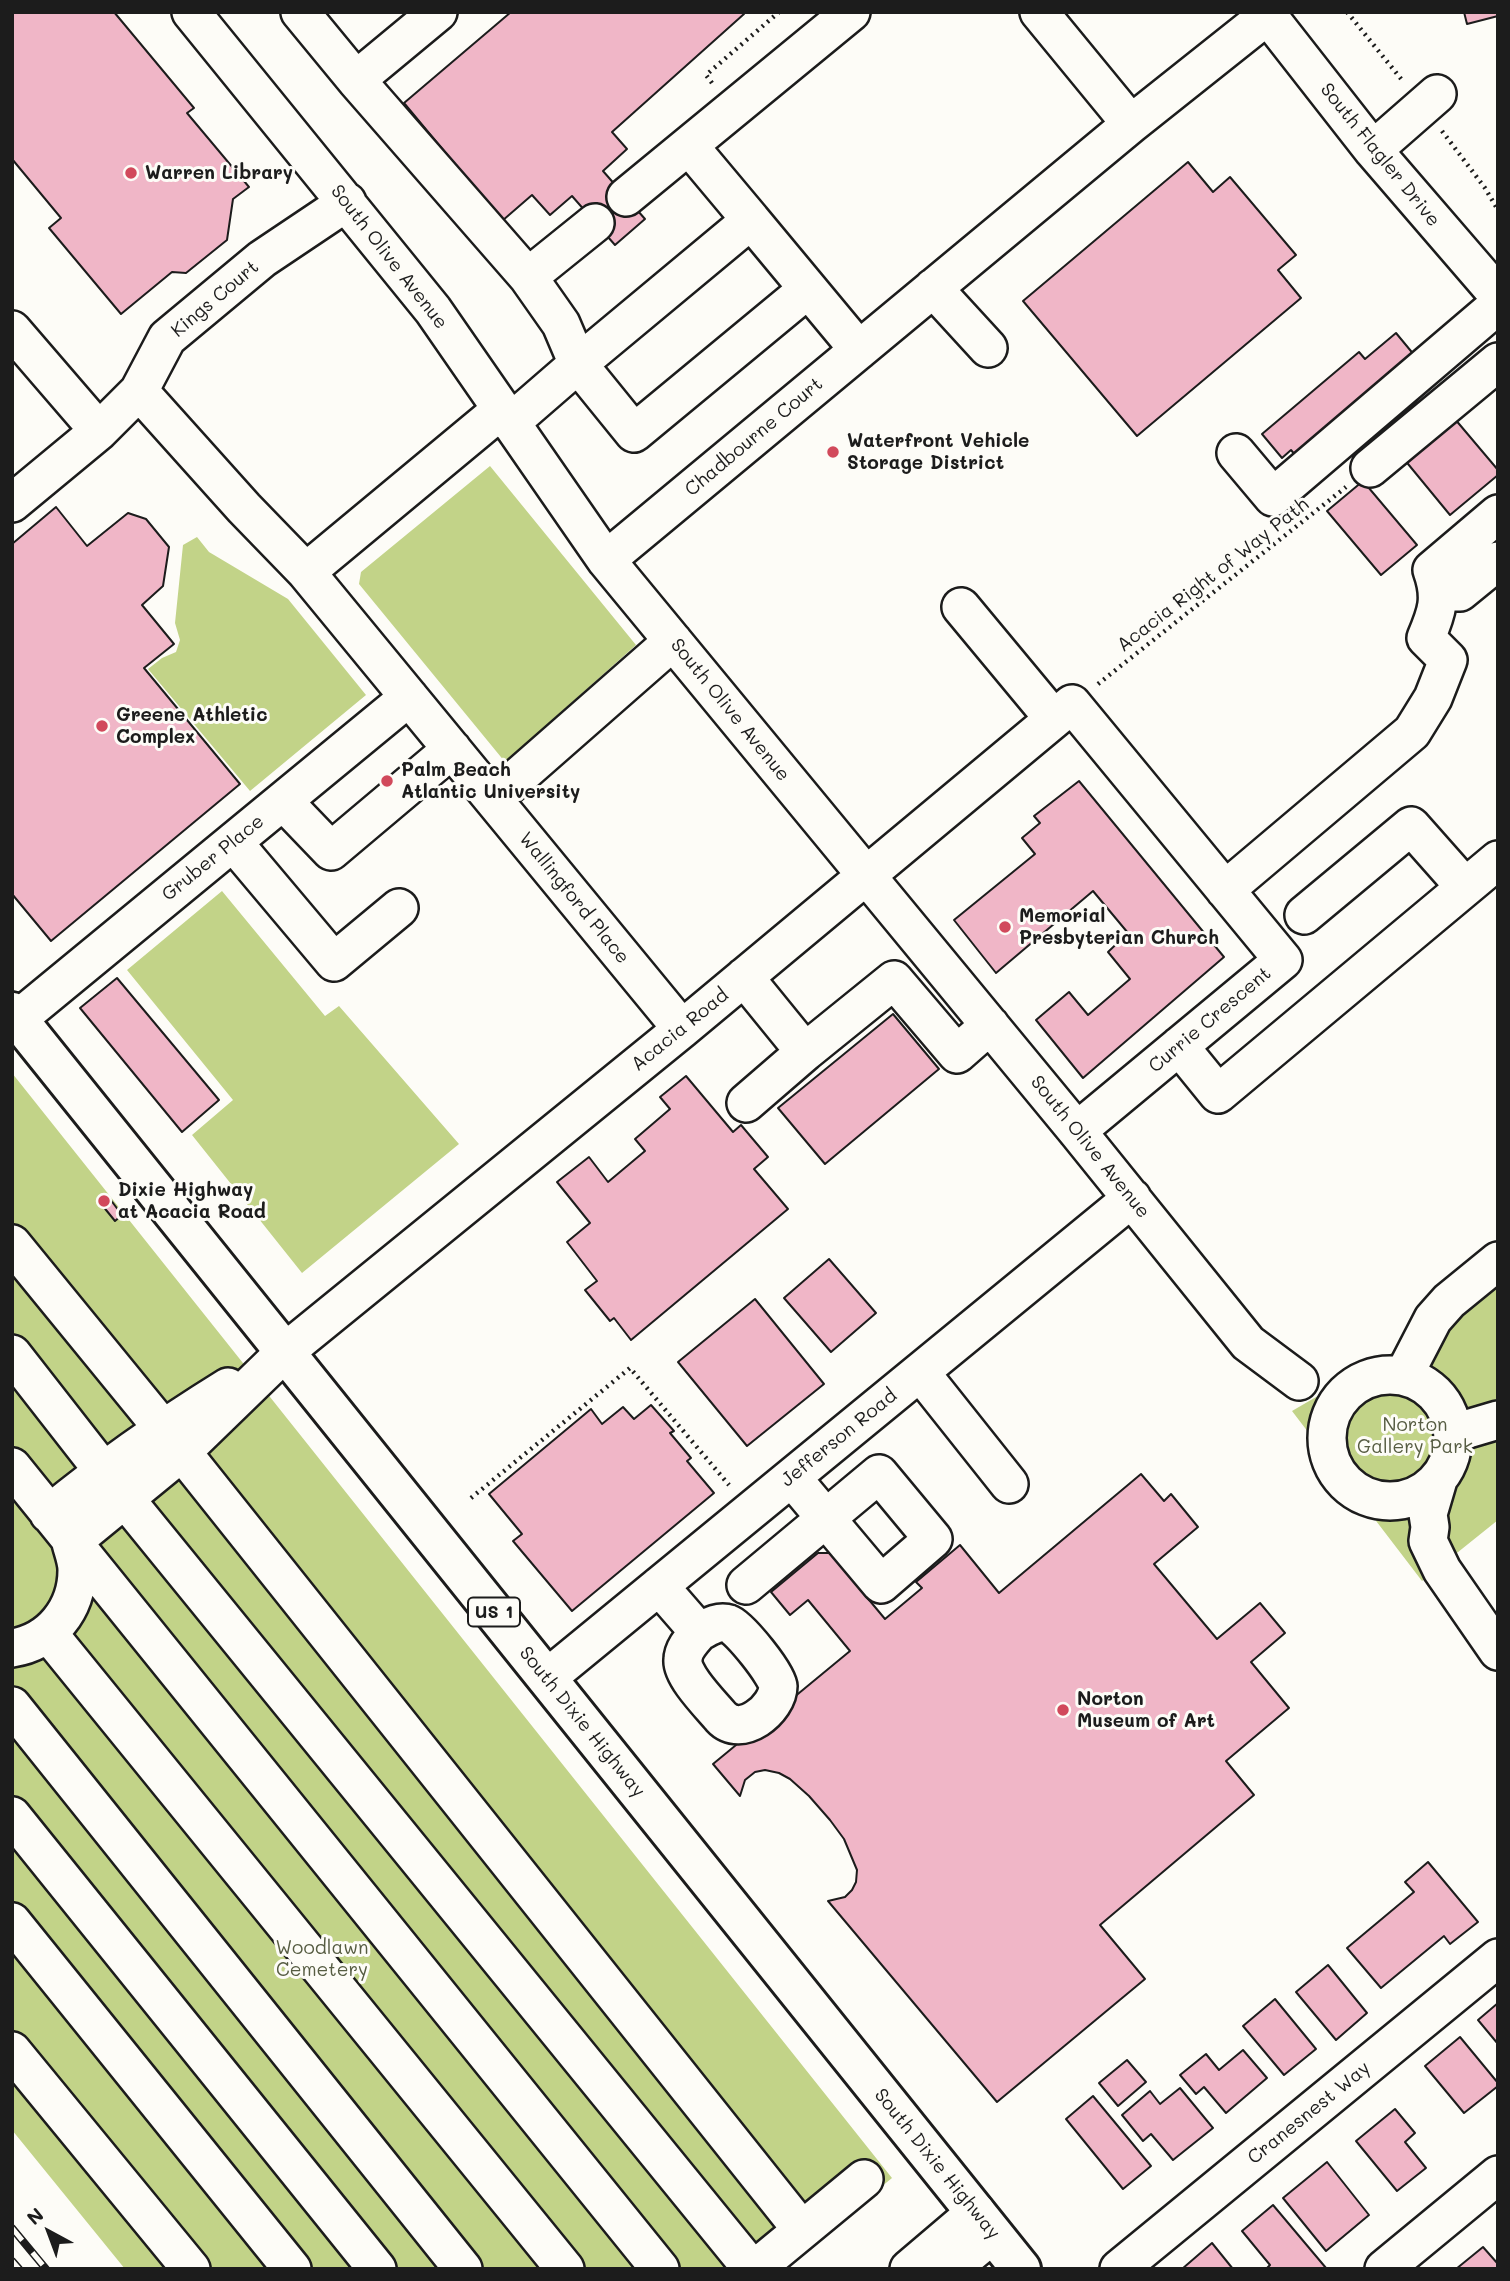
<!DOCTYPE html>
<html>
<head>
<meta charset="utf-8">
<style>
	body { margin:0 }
	#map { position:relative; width:1510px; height:2281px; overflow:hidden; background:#fdfcf7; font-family:Mali,sans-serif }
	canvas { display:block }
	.frame { position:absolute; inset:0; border:14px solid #1c1c1c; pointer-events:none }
	.north { position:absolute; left:14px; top:2197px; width:70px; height:70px; -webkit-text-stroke:5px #fdfcf7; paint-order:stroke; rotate:319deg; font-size:19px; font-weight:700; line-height:28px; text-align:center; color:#1c1c1c }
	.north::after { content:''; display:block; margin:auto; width:24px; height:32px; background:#1c1c1c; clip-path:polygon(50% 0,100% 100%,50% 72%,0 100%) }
</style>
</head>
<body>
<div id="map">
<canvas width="1510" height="2281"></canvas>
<div class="frame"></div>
<div class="north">N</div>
</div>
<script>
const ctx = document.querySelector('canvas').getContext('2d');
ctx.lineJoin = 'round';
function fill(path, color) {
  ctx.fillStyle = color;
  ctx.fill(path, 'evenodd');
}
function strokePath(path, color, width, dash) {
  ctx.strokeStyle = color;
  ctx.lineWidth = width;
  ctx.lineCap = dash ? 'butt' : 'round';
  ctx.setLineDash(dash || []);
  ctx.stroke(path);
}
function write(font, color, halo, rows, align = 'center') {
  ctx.font = font + ' Mali,sans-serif';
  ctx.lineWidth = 6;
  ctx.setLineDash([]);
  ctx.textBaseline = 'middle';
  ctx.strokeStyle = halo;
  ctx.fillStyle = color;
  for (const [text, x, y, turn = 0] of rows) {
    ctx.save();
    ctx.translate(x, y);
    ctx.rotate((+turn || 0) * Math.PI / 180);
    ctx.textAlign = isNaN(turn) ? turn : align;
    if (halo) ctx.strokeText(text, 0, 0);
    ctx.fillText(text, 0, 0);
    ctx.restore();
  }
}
fill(new Path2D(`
	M 490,466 L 636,645 L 505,762 L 359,584 L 361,572 Z
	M 197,537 L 209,552 L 288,599 L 366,695 L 250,791 L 148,669 L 162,658 L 176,652 L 180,640 L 175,623 L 183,545 Z
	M 222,891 L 325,1016 L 339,1006 L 459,1144 L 302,1273 L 192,1135 L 233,1100 L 127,970 Z
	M 12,1073 L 892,2178 L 780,2269 L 125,2269 L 12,2130 Z
	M 1498,1285 L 1498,1520 L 1422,1581 L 1292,1411 L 1469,1308 Z`), '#c2d388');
const building = new Path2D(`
	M 12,12 L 114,12 L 194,108 L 187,113 L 249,187 L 233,199 L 227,240 L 186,273 L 172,272 L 121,314 L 49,228 L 61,218 L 12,159 Z
	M 511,12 L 742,12 L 744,14 L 612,132 L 627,149 L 603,171 L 645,219 L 615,245 L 572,196 L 550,215 L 532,195 L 502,221 L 404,103 Z
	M 1464,12 L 1498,12 L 1498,16 L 1467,24 Z
	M 1188,162 L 1213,192 L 1230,177 L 1296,255 L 1278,270 L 1301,298 L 1137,436 L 1023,301 Z
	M 1396,333 L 1420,362 L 1301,462 L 1291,450 L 1282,458 L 1262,434 L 1359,352 L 1365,359 Z
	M 1449,412 L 1498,470 L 1498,475 L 1450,515 L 1399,453 Z
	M 1363,481 L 1417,545 L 1381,575 L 1327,511 Z
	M 56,507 L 87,546 L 128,513 L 146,519 L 169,547 L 163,586 L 142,605 L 174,644 L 144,668 L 240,784 L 51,941 L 12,894 L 12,544 Z
	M 1079,781 L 1224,957 L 1083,1078 L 1036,1020 L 1069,992 L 1088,1015 L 1130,979 L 1108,952 L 1128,933 L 1093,891 L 996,973 L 954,920 L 1035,854 L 1022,838 L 1040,823 L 1034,816 Z
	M 117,978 L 219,1100 L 182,1132 L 80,1008 Z
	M 893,1014 L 939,1069 L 825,1164 L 778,1108 Z
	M 686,1076 L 733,1132 L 741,1125 L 768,1157 L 754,1169 L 788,1209 L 631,1340 L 614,1318 L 610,1321 L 585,1290 L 597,1281 L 567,1242 L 590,1223 L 557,1182 L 589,1157 L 608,1182 L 645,1151 L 635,1139 L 670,1109 L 660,1097 Z
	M 110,1199 L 122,1215 L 115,1221 L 102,1205 Z
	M 829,1259 L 876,1313 L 831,1352 L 784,1298 Z
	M 755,1299 L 824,1384 L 747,1446 L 678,1362 Z
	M 651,1405 L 674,1431 L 670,1433 L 691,1458 L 687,1461 L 714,1493 L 572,1611 L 513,1541 L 522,1534 L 489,1494 L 591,1409 L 602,1424 L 623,1407 L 634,1419 Z
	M 1141,1474 L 1164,1501 L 1171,1494 L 1198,1527 L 1154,1564 L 1217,1639 L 1260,1603 L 1285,1633 L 1251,1662 L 1289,1708 L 1226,1761 L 1254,1795 L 1100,1925 L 1145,1979 L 997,2102 L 828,1901 L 845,1897 L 852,1890 L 856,1882 L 857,1870 L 844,1839 L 830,1820 L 809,1796 L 790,1779 L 779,1773 L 765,1770 L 755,1772 L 745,1780 L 740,1796 L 713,1764 L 850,1651 L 808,1600 L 790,1615 L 771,1592 L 818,1553 L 830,1553 L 885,1619 L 922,1588 L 916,1582 L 960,1545 L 999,1593 Z
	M 1428,1862 L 1478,1922 L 1450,1944 L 1444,1936 L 1381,1988 L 1347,1948 L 1414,1892 L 1405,1882 Z
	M 1328,1965 L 1367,2013 L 1336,2040 L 1296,1992 Z
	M 1275,1999 L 1316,2049 L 1284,2075 L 1243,2026 Z
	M 1498,2003 L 1498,2044 L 1478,2020 Z
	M 1460,2037 L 1498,2083 L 1498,2086 L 1464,2113 L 1425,2066 Z
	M 1243,2050 L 1267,2078 L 1226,2113 L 1204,2087 L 1196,2094 L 1180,2075 L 1206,2054 L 1219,2070 Z
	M 1127,2060 L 1146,2082 L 1118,2106 L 1099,2083 Z
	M 1180,2088 L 1213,2128 L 1173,2160 L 1151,2134 L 1143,2141 L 1122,2115 L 1150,2091 L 1160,2104 Z
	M 1093,2096 L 1151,2166 L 1123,2189 L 1066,2119 Z
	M 1395,2109 L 1415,2133 L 1405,2142 L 1426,2168 L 1397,2191 L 1356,2141 Z
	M 1327,2162 L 1369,2215 L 1326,2251 L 1283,2198 Z
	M 1273,2205 L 1326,2268 L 1325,2269 L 1266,2269 L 1270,2265 L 1242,2231 Z
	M 1212,2243 L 1233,2269 L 1182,2269 Z
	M 1483,2247 L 1498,2264 L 1498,2269 L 1456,2269 Z`);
fill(building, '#f0b6c7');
strokePath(building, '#1c1c1c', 2);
const minor = new Path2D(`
	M 191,12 L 433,310 L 606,560 L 1077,1131 L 1248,1343 L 1299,1381
	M 300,12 L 356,80 L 438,12
	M 1265,12 L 1373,150 L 1498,295
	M 356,80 L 528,277 L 561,324 L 578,364 L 634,433 L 808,289
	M 1131,124 L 1268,15
	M 1373,150 L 1437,94
	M 626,197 L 851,12
	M 751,220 L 859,350
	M 528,277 L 595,223
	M 933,288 L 988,348
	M 12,330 L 99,431
	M 139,391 L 244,508 L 306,572 L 682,1029
	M 510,423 L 578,364 L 751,220 L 689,146
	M 1236,453 L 1273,497 L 1498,305
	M 1370,468 L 1498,362
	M 12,503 L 99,431 L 139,391 L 167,338 L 262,259 L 347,202
	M 606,560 L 1131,124 L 1039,12
	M 306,572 L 501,410
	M 1439,591 L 1460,592 L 1498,561
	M 961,607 L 1054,719
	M 493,799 L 673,641
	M 283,801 L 331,851 L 452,749
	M 233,842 L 334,962 L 399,908
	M 1225,890 L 1412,732 L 1433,698 L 1448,660 L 1426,638 C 1437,612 1442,598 1432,570 L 1498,514
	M 1304,915 L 1411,826 L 1465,887
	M 744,977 L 805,1052 L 746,1103
	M 18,1019 L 409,697
	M 1179,1046 L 1218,1094 L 1498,860
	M 805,1052 L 894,980 L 957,1054 L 990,1025
	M 12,1244 L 182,1452 L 802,2230
	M 12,1354 L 126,1500 L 752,2269
	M 920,1372 L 1009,1484
	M1327 1438a63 63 0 1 1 126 0a63 63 0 1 1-126 0Z
	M 1404,1375 L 1433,1319 L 1449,1301 L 1498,1261
	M 1454,1433 L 1498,1420
	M 12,1467 L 660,2269
	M 1438,1480 L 1428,1514 L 1430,1527 L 1428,1541 L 1442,1570 L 1498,1651
	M 49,1514 C 106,1467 165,1426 228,1387
	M 71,1543 L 182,1452 L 285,1352 L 682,1029 L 1072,704 L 1283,960 L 1077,1131
	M 746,1585 L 879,1474 L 933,1539 L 881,1584 C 851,1548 821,1513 792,1478
	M 659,1586 L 699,1632 C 692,1640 683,1649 683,1660 C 681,1675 711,1705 721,1717 C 741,1739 778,1709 778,1686 C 778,1676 739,1627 729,1624 C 718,1620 707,1628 699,1632
	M 48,1633 L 565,2269
	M 12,1648 C 51,1642 77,1609 77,1570 C 77,1561 73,1551 71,1543
	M 547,1678 L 1132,1198
	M 12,1706 L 463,2269
	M 12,1816 L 377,2269
	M 12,1922 L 292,2269
	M 12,2051 L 191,2269
	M 755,2269 L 864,2179
	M 909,2269 L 976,2212
	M 951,2269 L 993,2234
	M 1119,2269 L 1498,1958
	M 1384,2269 L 1498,2175`);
const major = new Path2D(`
	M 12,1012 L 1021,2269`);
strokePath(minor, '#1c1c1c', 42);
strokePath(major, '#1c1c1c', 44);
strokePath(new Path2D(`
	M 1347,12 L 1402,80
	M 712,83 L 706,75 L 779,12
	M 1442,131 L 1485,188 L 1498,210
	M 1098,684 L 1346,487
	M 471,1498 L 630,1368 L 729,1485`), '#1c1c1c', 4.5, [2, 5]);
strokePath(minor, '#fdfcf7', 37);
strokePath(major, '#fdfcf7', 38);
const rail = new Path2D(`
	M 12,2228 L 46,2269
	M 12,2261 L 19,2269`);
strokePath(rail, '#1c1c1c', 8);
strokePath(rail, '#fdfcf7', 5, [16]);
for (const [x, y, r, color] of [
	[131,173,7,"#d1495b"],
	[833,452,7,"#d1495b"],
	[102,726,7,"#d1495b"],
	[387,781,7,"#d1495b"],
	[1005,927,7,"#d1495b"],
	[104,1201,7,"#d1495b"],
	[1063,1710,7,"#d1495b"]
]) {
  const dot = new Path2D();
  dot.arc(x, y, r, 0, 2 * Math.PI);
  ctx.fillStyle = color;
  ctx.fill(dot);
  strokePath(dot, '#fdfcf7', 2.5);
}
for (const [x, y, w] of [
	[494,1612,52]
]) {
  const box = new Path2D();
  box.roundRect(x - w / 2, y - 14.5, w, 29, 5);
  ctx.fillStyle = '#fdfcf7';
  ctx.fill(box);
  strokePath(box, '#1c1c1c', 2);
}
write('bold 18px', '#1c1c1c', null, [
	["US 1",494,1612]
]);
write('19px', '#1c1c1c', '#fdfcf7', [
	["South Flagler Drive",1380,155,51],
	["South Olive Avenue",389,257,52],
	["Kings Court",215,299,-40],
	["Chadbourne Court",754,437,-40],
	["Acacia Right of Way Path",1213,575,-38],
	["South Olive Avenue",730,710,51],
	["Gruber Place",213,858,-39],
	["Wallingford Place",574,898,51],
	["Currie Crescent",1210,1020,-40],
	["Acacia Road",680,1030,-39],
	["South Olive Avenue",1090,1147,51],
	["Jefferson Road",839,1438,-39],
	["South Dixie Highway",582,1722,51],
	["Cranesnest Way",1309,2113,-39],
	["South Dixie Highway",937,2164,51]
]);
write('bold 19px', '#1c1c1c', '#fdfcf7', [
	["Warren Library",145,173],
	["Waterfront Vehicle",847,441],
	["Storage District",847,463],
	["Greene Athletic",116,715],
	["Complex",116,737],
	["Palm Beach",401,770],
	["Atlantic University",401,792],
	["Memorial",1019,916],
	["Presbyterian Church",1019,938],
	["Dixie Highway",118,1190],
	["at Acacia Road",118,1212],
	["Norton",1077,1699],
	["Museum of Art",1077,1721]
], 'left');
write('19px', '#565c42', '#fdfcf7', [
	["Norton",1415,1425],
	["Gallery Park",1415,1447],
	["Woodlawn",322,1948],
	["Cemetery",322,1970]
]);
</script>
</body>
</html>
